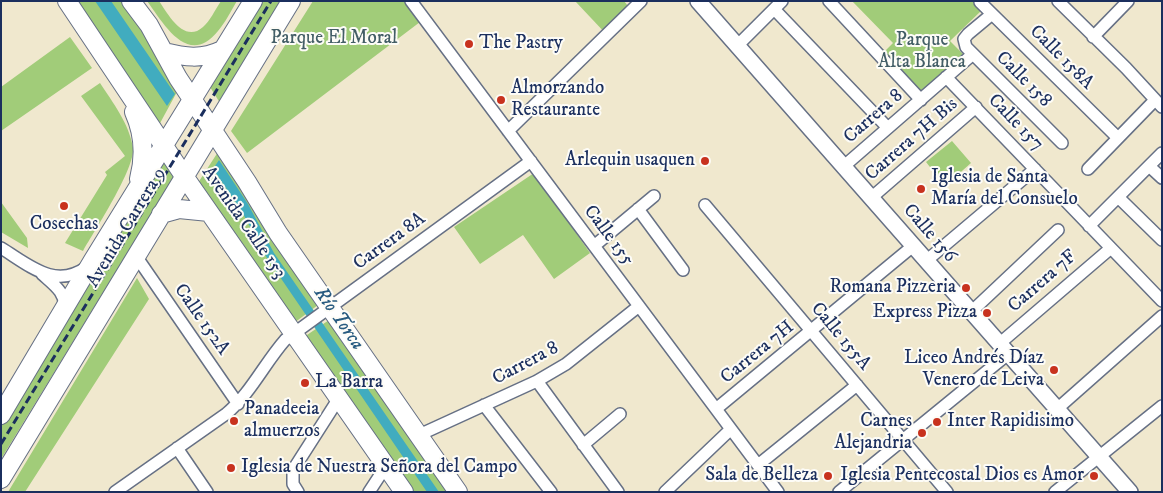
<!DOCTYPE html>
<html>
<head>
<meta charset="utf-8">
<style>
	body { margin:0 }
	#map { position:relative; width:1163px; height:493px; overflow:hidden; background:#f0e8ce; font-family:"IM FELL DW Pica",serif }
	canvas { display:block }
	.frame { position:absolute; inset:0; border:2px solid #1b2f5e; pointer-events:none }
</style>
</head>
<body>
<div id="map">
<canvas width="1163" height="493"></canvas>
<div class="frame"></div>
</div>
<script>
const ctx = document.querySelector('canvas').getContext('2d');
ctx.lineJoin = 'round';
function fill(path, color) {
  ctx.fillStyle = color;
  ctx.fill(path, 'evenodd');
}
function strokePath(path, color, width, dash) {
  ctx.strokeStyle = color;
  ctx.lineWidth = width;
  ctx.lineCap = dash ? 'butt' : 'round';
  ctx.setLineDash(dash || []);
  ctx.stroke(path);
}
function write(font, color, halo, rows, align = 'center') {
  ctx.font = font + ' "IM FELL DW Pica",serif';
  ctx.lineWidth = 4;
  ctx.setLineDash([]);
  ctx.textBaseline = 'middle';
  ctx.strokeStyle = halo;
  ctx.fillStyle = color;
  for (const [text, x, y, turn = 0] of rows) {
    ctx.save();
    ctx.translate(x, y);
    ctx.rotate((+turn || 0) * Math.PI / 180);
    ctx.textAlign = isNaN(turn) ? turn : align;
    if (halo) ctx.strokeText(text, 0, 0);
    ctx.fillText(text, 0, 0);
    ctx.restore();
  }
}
fill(new Path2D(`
	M 75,1 L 124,1 L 144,29 L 178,90 L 159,125 Z
	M 147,1 L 159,1 C 168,14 184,44 203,27 C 210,21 215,10 221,1 L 237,1 C 231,11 225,23 218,31 C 188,68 164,24 147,1 Z
	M 262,1 L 282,1 L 220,103 L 210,87 Z
	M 313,1 L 404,1 L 420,22 L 247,153 L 231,131 Z
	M 575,1 L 624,1 L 632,11 L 607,35 Z
	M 852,1 L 975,1 L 983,9 L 950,41 L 964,55 L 922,96 L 882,54 L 893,43 Z
	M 70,37 L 92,68 L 1,131 L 1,87 Z
	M 100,83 C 113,103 129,123 133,148 C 135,169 95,230 83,251 L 65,243 L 107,175 L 105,172 L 125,156 L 81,96 Z
	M 952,141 L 971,163 L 945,186 L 926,162 Z
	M 218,152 L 318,305 L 294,323 L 196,186 Z
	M 164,163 L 171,167 L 175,175 L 1,459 L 1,423 L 156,171 Z
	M 534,173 L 590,253 L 554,279 L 523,235 L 480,264 L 454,227 Z
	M 1,202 L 27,238 L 28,248 L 1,232 Z
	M 137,278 L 149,299 L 25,492 L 8,492 Z
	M 332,318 L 453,492 L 410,492 L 304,337 Z`), '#a1cc79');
fill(new Path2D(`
	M 95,1 L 111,1 L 175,94 L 167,106 Z
	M 219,160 L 248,204 L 274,253 L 439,492 L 427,492 L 267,258 L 241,210 L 213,169 Z`), '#41acbf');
const street = new Path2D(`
	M 411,1 L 778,492
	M 829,1 L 921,100
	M 981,1 L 980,2 L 1118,138
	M 1058,1 L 1126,68 L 1162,107
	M 774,9 L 888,128
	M 992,14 L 968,34 L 964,39 L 966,47 L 1062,143
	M 1093,37 L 1128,1
	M 737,46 L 782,1
	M 946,77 L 1162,301
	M 508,131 L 641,1
	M 1149,166 L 1162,178
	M 843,167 L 973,54
	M 1088,169 L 1155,100
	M 1118,197 L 1162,240
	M 871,198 L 976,107
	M 705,205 L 947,492
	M 638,209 L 683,270
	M 1089,226 L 1162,153
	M 594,246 L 654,196
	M 1,248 C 29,265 55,290 87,267
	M 136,256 L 238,404
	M 926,261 L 1035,169
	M 42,274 C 53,284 67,293 64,309
	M 971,312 L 1058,230
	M 999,344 L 1111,248
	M 537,381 L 618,492
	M 484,405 L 551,492
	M 716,409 L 913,246
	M 1057,409 L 1162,316
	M 419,435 L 537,381 L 566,364 L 639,306
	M 583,445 L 620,414
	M 177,448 L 207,492
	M 758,465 L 857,385
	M 115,492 L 226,414 C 251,393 264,364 285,340 L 531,161
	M 298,492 L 293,484 L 293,470 L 339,398
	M 369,492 L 386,466
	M 665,492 L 731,429
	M 839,492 L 1008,354
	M 1055,492 L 1162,406`);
const secondary = new Path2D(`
	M 698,1 L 1130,492`);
const primary = new Path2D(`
	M 67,1 L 184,176 L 404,492
	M 131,1 L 149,25 L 178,78 L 247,182 L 278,233 L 458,492
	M 164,52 C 184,57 202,60 222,50
	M 134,112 C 144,134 145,156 139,179
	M 161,214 L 179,209 L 209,212
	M 1,415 L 93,260 L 253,1
	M 1,479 L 291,1`);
strokePath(street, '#667085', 14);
strokePath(secondary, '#667085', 18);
strokePath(primary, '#667085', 20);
strokePath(street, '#fff', 11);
strokePath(secondary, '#fff', 15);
strokePath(primary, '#fff', 18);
strokePath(new Path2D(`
	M 1,444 L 271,1`), '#1b2f5e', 3, [8, 4]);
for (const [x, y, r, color] of [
	[469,44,5,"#c8321e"],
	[501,100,5,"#c8321e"],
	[705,161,5,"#c8321e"],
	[921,189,5,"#c8321e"],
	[64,206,5,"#c8321e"],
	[966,288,5,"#c8321e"],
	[987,313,5,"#c8321e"],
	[1054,370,5,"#c8321e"],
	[305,383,5,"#c8321e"],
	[234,421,5,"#c8321e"],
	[937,422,5,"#c8321e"],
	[922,433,5,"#c8321e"],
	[231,468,5,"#c8321e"],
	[828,476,5,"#c8321e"],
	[1094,476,5,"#c8321e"]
]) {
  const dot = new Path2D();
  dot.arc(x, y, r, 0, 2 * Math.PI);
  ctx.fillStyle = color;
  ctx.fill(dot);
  strokePath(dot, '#fdfcf7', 2);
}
write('19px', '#435e66', '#fdfcf7', [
	["Parque El Moral",334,39],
	["Parque",922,41],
	["Alta Blanca",922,63]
]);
write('19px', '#1b2f5e', '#fdfcf7', [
	["The Pastry",479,44],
	["Almorzando",511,89],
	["Restaurante",511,111],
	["Arlequin usaquen",695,161,"right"],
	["Iglesia de Santa",931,178],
	["María del Consuelo",931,200],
	["Cosechas",64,225,"center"],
	["Romana Pizzeria",956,288,"right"],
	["Express Pizza",977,313,"right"],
	["Liceo Andrés Díaz",1044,359,"right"],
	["Venero de Leiva",1044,381,"right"],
	["La Barra",315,383],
	["Panadeeia",244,410],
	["almuerzos",244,432],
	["Carnes",912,422,"right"],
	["Alejandria",912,444,"right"],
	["Inter Rapidisimo",947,422],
	["Iglesia de Nuestra Señora del Campo",241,468],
	["Sala de Belleza",818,476,"right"],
	["Iglesia Pentecostal Dios es Amor",1084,476,"right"]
], 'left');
write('19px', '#1b2f5e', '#fdfcf7', [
	["Calle 158A",1061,58,45],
	["Calle 158",1023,80,45],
	["Carrera 8",874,117,-41],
	["Calle 157",1015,123,46],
	["Carrera 7H Bis",912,140,-41],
	["Avenida Calle 153",243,223,55],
	["Avenida Carrera 9",127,228,-59],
	["Calle 156",929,234,49],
	["Calle 155",608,236,53],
	["Carrera 8A",390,242,-36],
	["Carrera 7F",1043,282,-41],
	["Calle 152A",201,320,55],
	["Calle 155A",840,337,50],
	["Carrera 7H",758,353,-39],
	["Carrera 8",526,364,-28]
]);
write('italic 20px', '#285b80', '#fdfcf7', [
	["Río Torca",338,319,55]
]);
</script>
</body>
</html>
